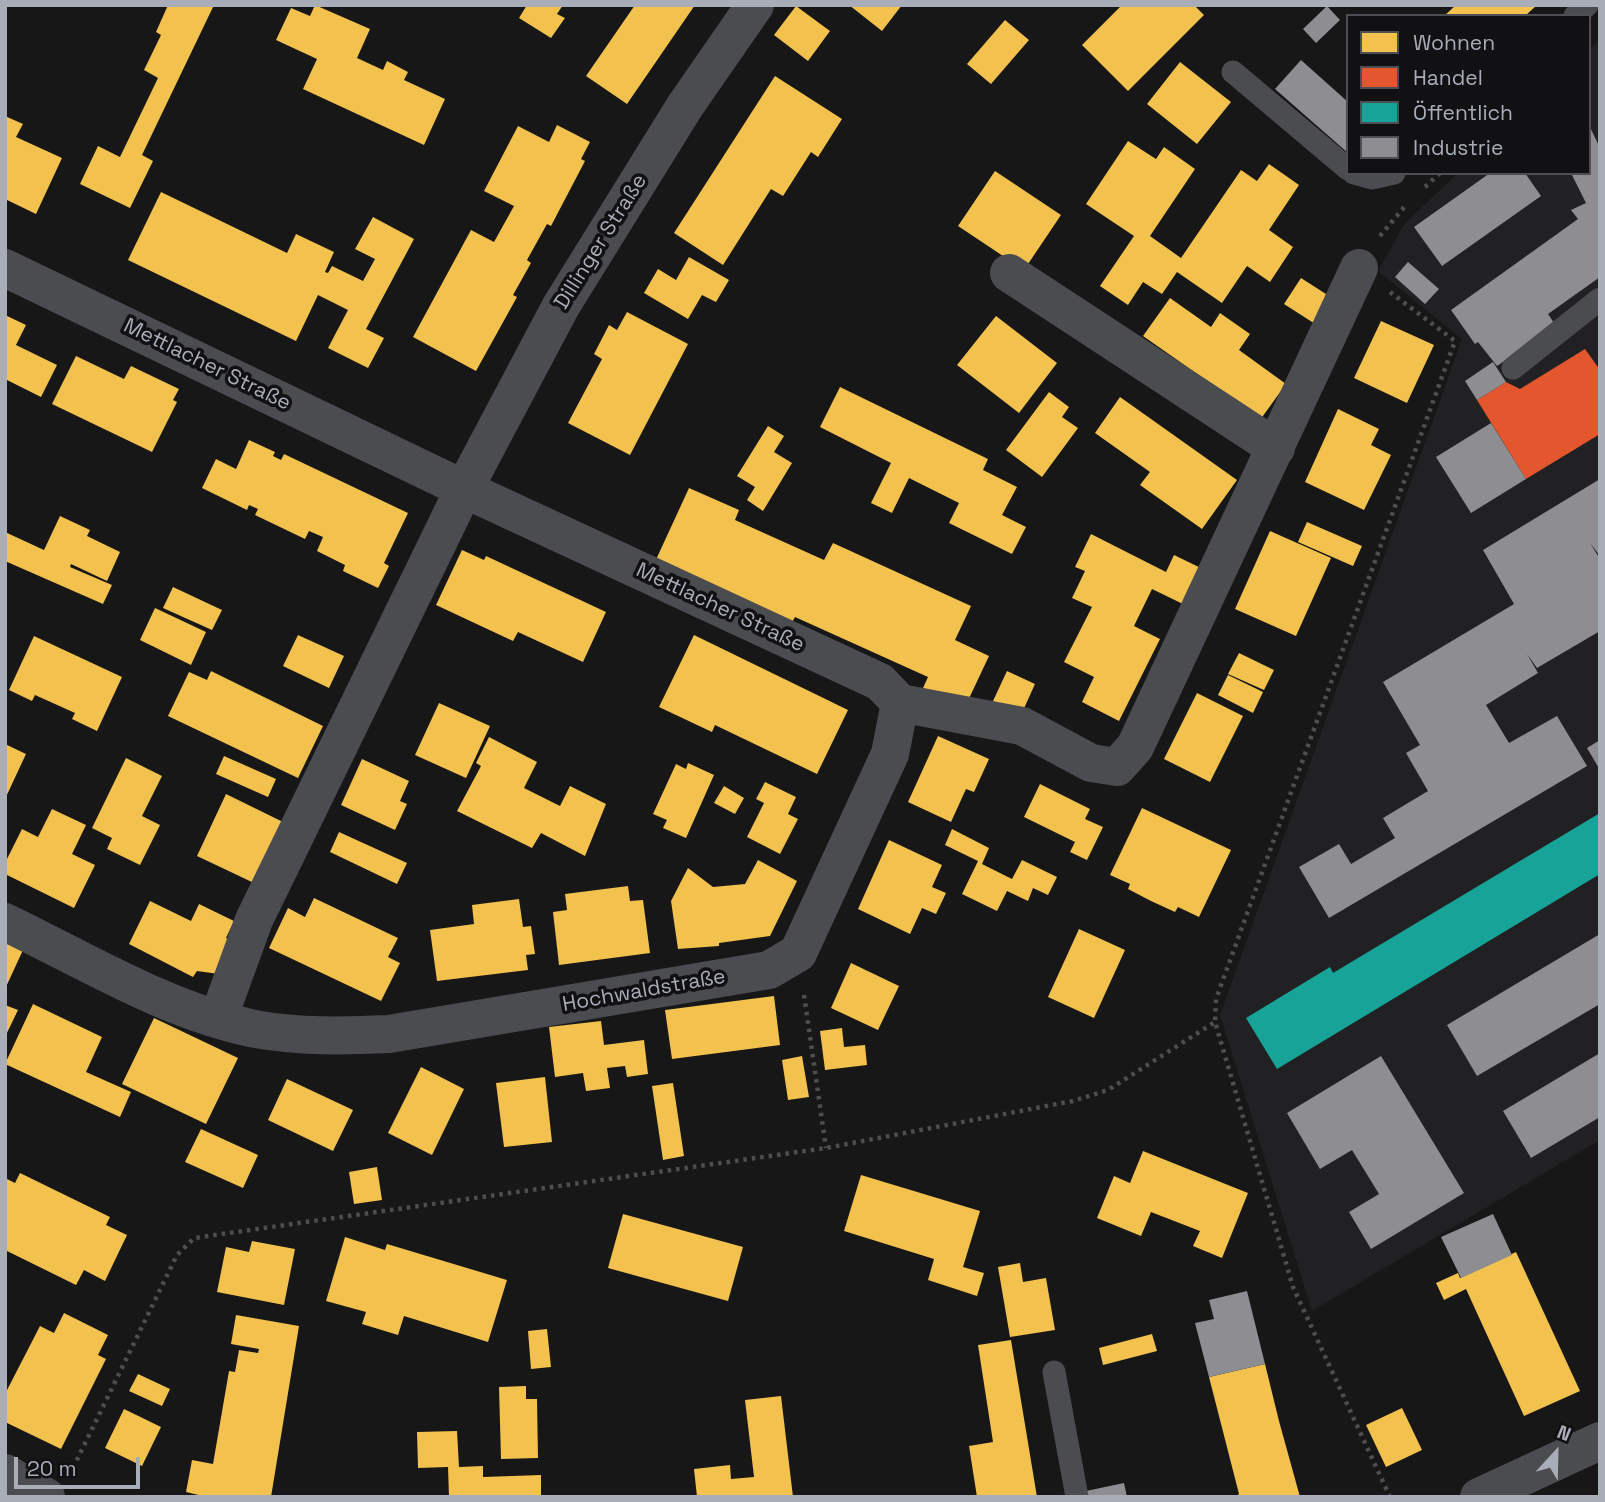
<!DOCTYPE html>
<html>
<head>
<meta charset="utf-8">
<style>
	body { margin:0 }
	#map { position:relative; width:1605px; height:1502px; overflow:hidden; background:#171717; font-family:"Space Grotesk",sans-serif }
	canvas { display:block }
	.frame { position:absolute; inset:0; border:7px solid #a8adb8; pointer-events:none }
	.legend { position:absolute; left:1346px; top:14px; width:245px; height:161px; box-sizing:border-box; background:#111113; border:2px solid #4d4f55; margin:0; padding:9px 12px; list-style:none; font-size:21px; color:#a8adb8 }
	.legend li { display:flex; align-items:center; gap:14px; height:35px }
	.legend b { width:35px; border:2px solid #4d4f55 }
	.north { position:absolute; left:1521px; top:1418px; width:70px; height:70px; -webkit-text-stroke:5px #111113; paint-order:stroke; rotate:22deg; font-size:19px; font-weight:700; line-height:28px; text-align:center; color:#a8adb8 }
	.north::after { content:''; display:block; margin:auto; width:24px; height:32px; background:#a8adb8; clip-path:polygon(50% 0,100% 100%,50% 72%,0 100%) }
	.scale { position:absolute; left:14px; top:1457px; width:126px; height:32px; box-sizing:border-box; border:4px solid #a8adb8; border-top:0; padding-left:9px; font-size:21px; line-height:24px; white-space:nowrap; color:#a8adb8; -webkit-text-stroke:5px #111113; paint-order:stroke }
</style>
</head>
<body>
<div id="map">
<canvas width="1605" height="1502"></canvas>
<div class="frame"></div>
<ul class="legend">
<li><b style="height:19px;background:#f2c14e"></b>Wohnen</li>
<li><b style="height:19px;background:#e4572e"></b>Handel</li>
<li><b style="height:19px;background:#17a398"></b>Öffentlich</li>
<li><b style="height:19px;background:#8d8d92"></b>Industrie</li>
</ul>
<div class="north">N</div>
<div class="scale">20 m</div>
</div>
<script>
const ctx = document.querySelector('canvas').getContext('2d');
ctx.lineJoin = 'round';
function fill(path, color) {
  ctx.fillStyle = color;
  ctx.fill(path, 'evenodd');
}
function strokePath(path, color, width, dash) {
  ctx.strokeStyle = color;
  ctx.lineWidth = width;
  ctx.lineCap = dash ? 'butt' : 'round';
  ctx.setLineDash(dash || []);
  ctx.stroke(path);
}
function write(font, color, halo, rows, align = 'center') {
  ctx.font = font + ' "Space Grotesk",sans-serif';
  ctx.lineWidth = 7;
  ctx.setLineDash([]);
  ctx.textBaseline = 'middle';
  ctx.strokeStyle = halo;
  ctx.fillStyle = color;
  for (const [text, x, y, turn = 0] of rows) {
    ctx.save();
    ctx.translate(x, y);
    ctx.rotate((+turn || 0) * Math.PI / 180);
    ctx.textAlign = isNaN(turn) ? turn : align;
    if (halo) ctx.strokeText(text, 0, 0);
    ctx.fillText(text, 0, 0);
    ctx.restore();
  }
}
fill(new Path2D(`
	M 1600,40 L 1600,1140 L 1312,1311 L 1220,1015 L 1462,339 L 1378,271 L 1405,223 L 1458,173 L 1589,173 L 1589,50 Z`), '#212123');
fill(new Path2D(`
	M 168,5 L 214,5 L 142,155 L 153,161 L 130,208 L 80,184 L 98,146 L 120,157 L 158,78 L 144,70 L 161,35 L 156,32 Z
	M 315,5 L 370,29 L 357,58 L 383,70 L 387,61 L 408,72 L 404,80 L 445,99 L 424,145 L 303,89 L 317,59 L 276,40 L 291,8 L 310,16 Z
	M 527,5 L 563,5 L 557,14 L 565,18 L 551,38 L 519,18 Z
	M 635,5 L 695,5 L 627,104 L 586,76 Z
	M 849,5 L 902,5 L 882,31 Z
	M 1122,5 L 1194,5 L 1204,15 L 1128,91 L 1082,45 Z
	M 1456,5 L 1537,5 L 1525,16 L 1444,16 Z
	M 796,6 L 830,31 L 808,61 L 774,35 Z
	M 1005,20 L 1029,40 L 991,84 L 967,64 Z
	M 1180,62 L 1231,102 L 1197,144 L 1147,104 Z
	M 775,76 L 842,119 L 818,157 L 811,152 L 783,196 L 771,189 L 723,265 L 674,233 Z
	M 5,116 L 23,124 L 16,137 L 62,158 L 36,214 L 5,199 Z
	M 557,125 L 590,142 L 581,159 L 585,161 L 551,226 L 547,224 L 527,260 L 531,263 L 513,295 L 517,297 L 476,371 L 413,337 L 471,230 L 494,242 L 514,206 L 484,191 L 518,126 L 549,142 Z
	M 1128,141 L 1156,159 L 1164,147 L 1195,169 L 1150,236 L 1181,258 L 1241,170 L 1257,181 L 1269,164 L 1299,185 L 1269,230 L 1293,247 L 1270,282 L 1247,266 L 1222,303 L 1177,272 L 1162,294 L 1143,282 L 1128,305 L 1100,286 L 1134,236 L 1086,204 Z
	M 995,171 L 1061,215 L 1024,270 L 958,226 Z
	M 161,192 L 287,253 L 296,234 L 334,252 L 325,272 L 328,273 L 332,266 L 363,281 L 375,259 L 355,249 L 373,217 L 414,239 L 366,329 L 384,338 L 368,368 L 328,348 L 348,310 L 318,295 L 296,341 L 128,260 Z
	M 689,257 L 729,280 L 716,302 L 702,295 L 688,319 L 644,293 L 658,269 L 676,280 Z
	M 1301,278 L 1340,303 L 1323,329 L 1284,304 Z
	M 1170,298 L 1211,327 L 1220,313 L 1250,334 L 1239,350 L 1286,384 L 1255,427 L 1233,399 L 1143,336 Z
	M 627,312 L 688,344 L 630,455 L 568,423 L 602,359 L 594,354 L 609,325 L 617,330 Z
	M 5,315 L 26,325 L 16,345 L 57,365 L 41,397 L 5,379 Z
	M 996,316 L 1057,363 L 1019,413 L 957,365 Z
	M 1381,321 L 1434,345 L 1407,403 L 1354,378 Z
	M 76,356 L 124,379 L 131,366 L 179,389 L 173,400 L 177,402 L 152,452 L 52,404 Z
	M 840,387 L 988,459 L 983,470 L 1017,487 L 1002,515 L 1026,527 L 1012,554 L 949,523 L 959,503 L 909,478 L 892,513 L 871,503 L 891,463 L 820,427 Z
	M 1049,392 L 1069,407 L 1062,417 L 1078,428 L 1042,477 L 1006,450 Z
	M 1120,397 L 1237,480 L 1202,529 L 1140,485 L 1150,472 L 1095,433 Z
	M 1338,409 L 1379,429 L 1371,445 L 1391,455 L 1364,510 L 1305,482 Z
	M 768,426 L 784,436 L 774,452 L 792,463 L 763,511 L 747,500 L 755,487 L 737,476 Z
	M 249,440 L 275,452 L 273,456 L 281,460 L 284,454 L 408,513 L 384,563 L 389,566 L 378,588 L 343,571 L 345,565 L 317,551 L 323,537 L 309,531 L 305,539 L 255,515 L 258,509 L 249,505 L 247,510 L 202,488 L 216,459 L 236,469 Z
	M 689,488 L 739,510 L 735,520 L 824,560 L 833,543 L 971,606 L 955,640 L 989,656 L 965,707 L 923,688 L 928,677 L 795,617 L 790,626 L 654,564 Z
	M 60,516 L 90,530 L 87,536 L 120,552 L 107,581 L 71,564 L 70,567 L 112,585 L 103,604 L 5,561 L 5,532 L 44,550 Z
	M 1307,522 L 1362,546 L 1353,566 L 1298,542 Z
	M 1270,531 L 1331,558 L 1296,636 L 1235,609 Z
	M 1091,534 L 1166,572 L 1174,555 L 1205,570 L 1187,606 L 1152,589 L 1134,626 L 1160,639 L 1119,721 L 1082,702 L 1094,677 L 1064,662 L 1092,607 L 1072,598 L 1085,571 L 1075,567 Z
	M 462,550 L 484,560 L 486,556 L 606,612 L 583,662 L 518,632 L 513,641 L 436,605 Z
	M 173,587 L 222,610 L 212,630 L 163,608 Z
	M 155,608 L 206,632 L 191,665 L 140,640 Z
	M 298,635 L 344,656 L 329,688 L 283,666 Z
	M 694,635 L 848,710 L 817,774 L 715,725 L 712,732 L 659,707 Z
	M 34,636 L 122,677 L 97,731 L 72,719 L 75,713 L 35,695 L 32,701 L 9,690 Z
	M 1239,653 L 1274,670 L 1264,690 L 1228,674 Z
	M 211,671 L 323,726 L 298,778 L 168,716 L 189,672 L 207,680 Z
	M 1007,671 L 1035,684 L 1021,715 L 993,701 Z
	M 1228,675 L 1263,692 L 1253,713 L 1218,695 Z
	M 1197,693 L 1243,716 L 1210,782 L 1164,759 Z
	M 439,703 L 490,726 L 466,778 L 415,755 Z
	M 938,736 L 989,759 L 974,792 L 966,789 L 951,822 L 908,802 Z
	M 489,737 L 537,762 L 524,788 L 560,806 L 570,786 L 606,804 L 585,856 L 541,833 L 532,848 L 457,811 L 481,766 L 476,763 Z
	M 5,744 L 26,754 L 5,799 Z
	M 224,756 L 276,779 L 268,797 L 216,774 Z
	M 126,758 L 162,776 L 142,816 L 160,825 L 140,865 L 107,849 L 112,838 L 92,828 Z
	M 362,759 L 409,781 L 400,801 L 407,804 L 395,830 L 341,805 Z
	M 688,763 L 714,775 L 686,838 L 663,828 L 667,820 L 653,814 L 676,764 L 686,769 Z
	M 765,782 L 796,797 L 788,814 L 798,819 L 780,854 L 747,837 L 764,803 L 756,799 Z
	M 1040,784 L 1090,809 L 1085,819 L 1103,827 L 1087,860 L 1070,852 L 1075,842 L 1024,817 Z
	M 724,786 L 744,798 L 735,814 L 714,803 Z
	M 226,794 L 283,822 L 254,883 L 197,856 Z
	M 1142,808 L 1231,850 L 1199,917 L 1178,907 L 1175,912 L 1151,901 L 1128,889 L 1130,884 L 1110,875 Z
	M 52,809 L 86,825 L 72,854 L 95,865 L 74,908 L 5,874 L 5,863 L 22,829 L 38,837 Z
	M 952,829 L 989,848 L 982,864 L 1012,879 L 1022,860 L 1057,877 L 1048,895 L 1033,888 L 1028,901 L 1007,891 L 997,911 L 962,894 L 978,861 L 945,845 Z
	M 339,832 L 407,863 L 397,884 L 330,852 Z
	M 889,840 L 942,865 L 932,887 L 946,893 L 936,914 L 922,908 L 910,934 L 858,909 Z
	M 758,860 L 797,881 L 770,936 L 719,943 L 719,946 L 678,949 L 671,901 L 688,868 L 713,887 L 745,884 Z
	M 628,886 L 630,901 L 643,900 L 650,953 L 559,965 L 553,912 L 567,910 L 565,894 Z
	M 314,898 L 398,938 L 388,957 L 400,963 L 381,1001 L 269,948 L 288,908 L 305,917 Z
	M 519,899 L 523,927 L 531,926 L 535,954 L 526,955 L 528,970 L 437,981 L 430,930 L 474,924 L 472,905 Z
	M 150,901 L 191,921 L 199,904 L 234,921 L 226,938 L 235,943 L 219,974 L 197,971 L 193,977 L 129,944 Z
	M 1079,929 L 1125,950 L 1094,1018 L 1048,997 Z
	M 5,942 L 23,950 L 5,989 Z
	M 851,963 L 899,986 L 878,1030 L 831,1008 Z
	M 774,996 L 780,1045 L 672,1059 L 665,1010 Z
	M 33,1004 L 102,1037 L 86,1072 L 131,1092 L 120,1117 L 5,1064 Z
	M 5,1005 L 18,1010 L 5,1037 Z
	M 154,1018 L 238,1058 L 206,1124 L 122,1084 Z
	M 601,1021 L 604,1045 L 644,1040 L 648,1074 L 627,1077 L 625,1066 L 607,1068 L 610,1088 L 586,1091 L 583,1073 L 555,1077 L 549,1027 Z
	M 842,1028 L 844,1047 L 865,1045 L 867,1065 L 825,1070 L 820,1031 Z
	M 802,1056 L 809,1097 L 788,1100 L 782,1060 Z
	M 421,1067 L 464,1089 L 432,1155 L 388,1133 Z
	M 545,1077 L 552,1142 L 504,1147 L 496,1083 Z
	M 287,1079 L 353,1110 L 333,1151 L 268,1120 Z
	M 673,1083 L 684,1156 L 663,1160 L 652,1086 Z
	M 201,1129 L 258,1155 L 243,1188 L 185,1162 Z
	M 1143,1151 L 1248,1193 L 1222,1258 L 1193,1246 L 1200,1231 L 1151,1212 L 1141,1236 L 1097,1218 L 1114,1176 L 1130,1183 Z
	M 377,1167 L 382,1200 L 354,1204 L 349,1172 Z
	M 20,1173 L 110,1217 L 106,1225 L 127,1235 L 105,1281 L 84,1270 L 76,1285 L 5,1250 L 5,1178 L 15,1183 Z
	M 861,1175 L 980,1211 L 963,1267 L 984,1273 L 977,1296 L 928,1280 L 934,1259 L 844,1231 Z
	M 623,1214 L 743,1247 L 728,1301 L 608,1268 Z
	M 345,1237 L 385,1250 L 387,1244 L 507,1280 L 488,1342 L 404,1316 L 398,1335 L 362,1324 L 366,1312 L 326,1301 Z
	M 252,1241 L 295,1249 L 284,1305 L 217,1292 L 226,1247 L 249,1252 Z
	M 1516,1252 L 1580,1391 L 1524,1416 L 1466,1289 L 1444,1300 L 1436,1283 L 1458,1273 L 1460,1278 Z
	M 1020,1263 L 1023,1282 L 1046,1278 L 1055,1330 L 1010,1337 L 998,1267 Z
	M 64,1313 L 108,1335 L 98,1355 L 106,1359 L 61,1449 L 5,1422 L 5,1394 L 40,1326 L 54,1333 Z
	M 236,1315 L 299,1326 L 271,1497 L 207,1497 L 186,1492 L 192,1460 L 213,1464 L 229,1371 L 235,1372 L 239,1350 L 258,1353 L 259,1349 L 231,1344 Z
	M 547,1329 L 551,1367 L 531,1369 L 528,1331 Z
	M 1152,1334 L 1157,1351 L 1103,1365 L 1099,1348 Z
	M 1011,1340 L 1037,1497 L 977,1497 L 969,1446 L 993,1442 L 978,1345 Z
	M 1265,1364 L 1279,1421 L 1300,1497 L 1236,1497 L 1239,1494 L 1209,1377 Z
	M 138,1374 L 170,1389 L 162,1406 L 129,1391 Z
	M 526,1386 L 526,1399 L 537,1399 L 538,1458 L 501,1459 L 499,1387 Z
	M 781,1396 L 793,1497 L 697,1497 L 694,1469 L 730,1465 L 731,1479 L 754,1477 L 745,1400 Z
	M 1402,1408 L 1422,1450 L 1386,1467 L 1366,1425 Z
	M 124,1409 L 161,1427 L 142,1466 L 105,1448 Z
	M 457,1431 L 459,1467 L 483,1466 L 483,1477 L 541,1475 L 541,1497 L 449,1497 L 448,1467 L 418,1468 L 417,1432 Z`), '#f2c14e');
fill(new Path2D(`
	M 1585,349 L 1600,370 L 1600,434 L 1526,479 L 1477,400 L 1506,382 L 1520,389 Z`), '#e4572e');
fill(new Path2D(`
	M 1600,813 L 1600,874 L 1277,1069 L 1246,1018 L 1330,967 L 1333,973 Z`), '#17a398');
fill(new Path2D(`
	M 1327,6 L 1340,20 L 1316,43 L 1303,29 Z
	M 1301,60 L 1348,102 L 1348,153 L 1275,89 Z
	M 1589,125 L 1600,148 L 1600,277 L 1548,314 L 1556,326 L 1497,366 L 1478,342 L 1475,344 L 1451,310 L 1578,219 L 1571,210 L 1586,203 L 1571,173 L 1589,173 Z
	M 1490,173 L 1525,173 L 1541,196 L 1442,266 L 1414,227 Z
	M 1408,262 L 1439,289 L 1425,304 L 1395,277 Z
	M 1493,362 L 1506,382 L 1477,400 L 1465,381 Z
	M 1491,423 L 1526,479 L 1471,513 L 1436,457 Z
	M 1600,479 L 1600,556 L 1590,543 L 1600,559 L 1600,631 L 1537,668 L 1527,654 L 1538,673 L 1486,705 L 1509,743 L 1557,716 L 1587,766 L 1329,918 L 1299,867 L 1339,844 L 1351,864 L 1395,838 L 1383,818 L 1428,791 L 1406,753 L 1420,745 L 1383,682 L 1514,604 L 1483,550 Z
	M 1600,740 L 1600,770 L 1587,748 Z
	M 1600,934 L 1600,1004 L 1477,1076 L 1447,1025 Z
	M 1600,1053 L 1600,1117 L 1531,1158 L 1503,1111 Z
	M 1381,1056 L 1464,1193 L 1371,1249 L 1349,1212 L 1379,1194 L 1352,1150 L 1320,1169 L 1287,1113 Z
	M 1493,1214 L 1512,1255 L 1461,1278 L 1441,1237 Z
	M 1247,1291 L 1265,1364 L 1209,1377 L 1195,1323 L 1214,1319 L 1209,1300 Z
	M 1124,1483 L 1127,1497 L 1088,1497 L 1086,1491 Z`), '#8d8d92');
strokePath(new Path2D(`
	M 1425,187 L 1440,173
	M 1380,236 L 1406,205
	M 1390,292 L 1455,341 L 1216,999 L 1215,1022 L 1293,1287 L 1390,1497
	M 804,995 L 826,1148
	M 73,1468 L 177,1255 L 194,1238 L 826,1148 L 1073,1101 L 1108,1090 L 1215,1022`), '#4d4e52', 4.5, [3.5, 5]);
strokePath(new Path2D(`
	M 1575,16 L 1587,5
	M 1233,72 L 1348,169
	M 1354,173 L 1372,178 L 1394,173
	M 1513,368 L 1600,299
	M 1054,1372 L 1077,1497`), '#4b4c50', 23);
strokePath(new Path2D(`
	M 5,268 L 464,489 L 880,682 L 900,703 L 1022,726 L 1091,763 L 1117,767 L 1135,747 L 1359,268
	M 1009,273 L 1276,448
	M 5,922 C 86,961 167,1011 255,1029 C 299,1037 345,1036 389,1034 L 769,970 L 798,953 L 890,754 L 900,703
	M 218,1019 L 254,920 L 464,489 L 561,306 L 685,106 L 755,5
	M 5,1473 L 46,1497
	M 1479,1497 L 1600,1441`), '#4b4c50', 38);
write('21px', '#a8adb8', '#111113', [
	["Dillinger Straße",601,242,-58],
	["Mettlacher Straße",207,365,26],
	["Mettlacher Straße",720,608,25],
	["Hochwaldstraße",644,991,-10]
]);
</script>
</body>
</html>
